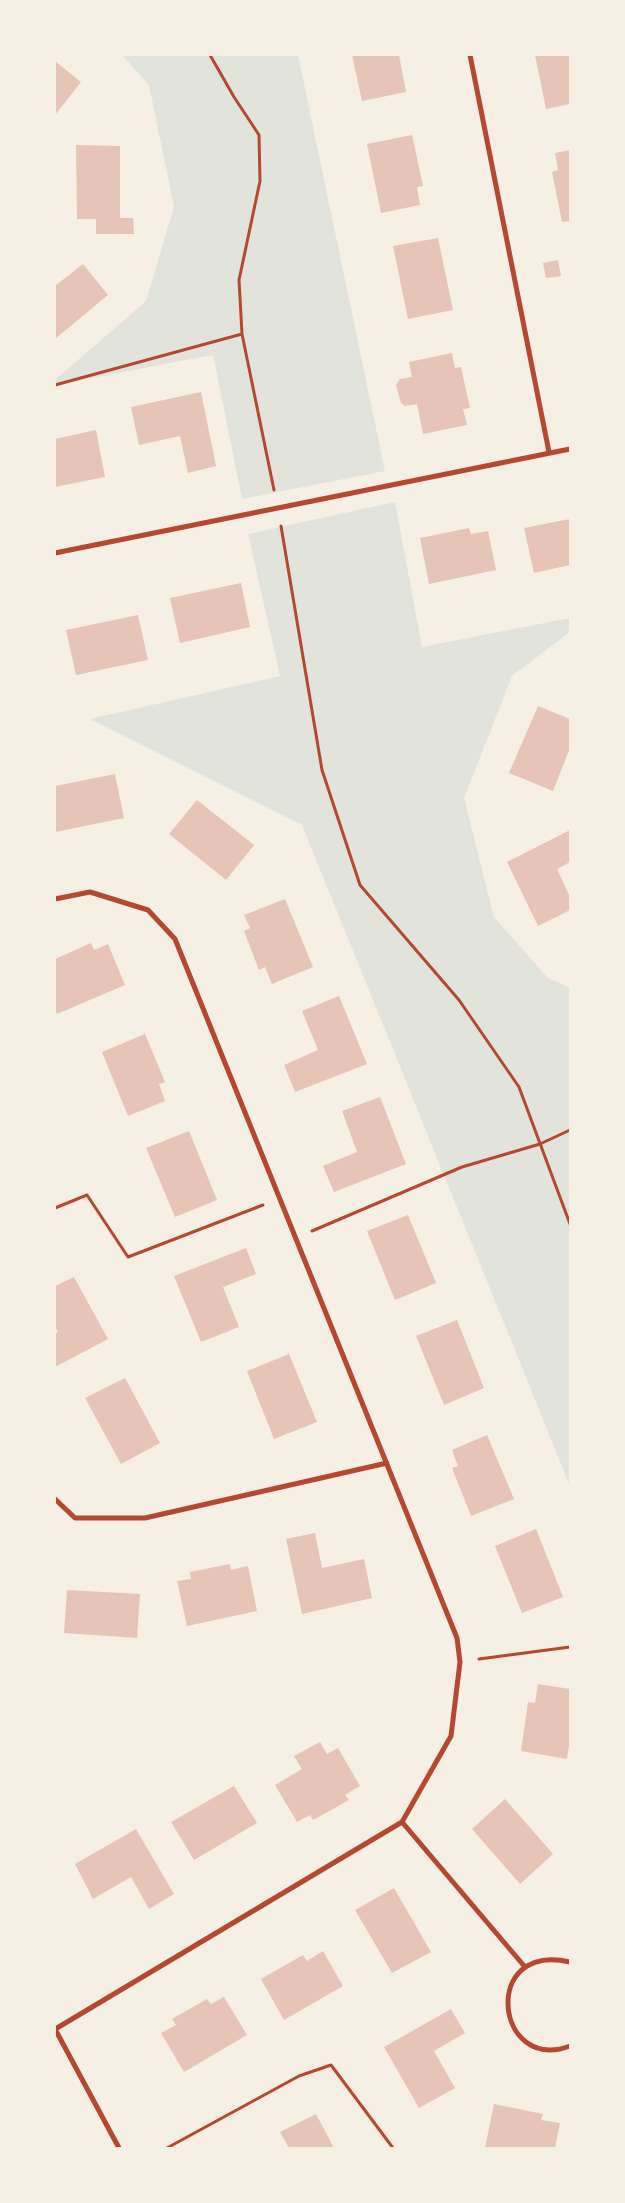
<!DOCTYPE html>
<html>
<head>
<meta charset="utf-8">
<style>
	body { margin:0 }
	#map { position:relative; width:625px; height:2203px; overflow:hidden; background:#f6efe4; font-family:"Public Sans",sans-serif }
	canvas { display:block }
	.frame { position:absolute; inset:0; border:56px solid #f6efe4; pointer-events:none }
</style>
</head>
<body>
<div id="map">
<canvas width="625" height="2203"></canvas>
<div class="frame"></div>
</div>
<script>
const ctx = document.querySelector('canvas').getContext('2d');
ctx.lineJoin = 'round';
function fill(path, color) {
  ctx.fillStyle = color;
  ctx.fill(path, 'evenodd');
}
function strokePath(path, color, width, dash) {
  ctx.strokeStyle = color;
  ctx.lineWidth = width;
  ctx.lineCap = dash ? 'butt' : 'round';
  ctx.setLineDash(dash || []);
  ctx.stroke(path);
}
fill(new Path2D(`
	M 122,55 L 298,55 L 385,471 L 242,499 L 213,355 L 55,385 L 55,380 L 146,301 L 174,207 L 149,85 Z
	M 395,502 L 422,647 L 570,618 L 570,632 L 512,676 L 464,798 L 494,917 L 548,978 L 570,988 L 570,1486 L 302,825 L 90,719 L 280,676 L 248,534 Z`), '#e2e4dc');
fill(new Path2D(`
	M 352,55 L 399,55 L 406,92 L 362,101 Z
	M 535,55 L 570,55 L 570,104 L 546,109 Z
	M 55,61 L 81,82 L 55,115 Z
	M 412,135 L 423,186 L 417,187 L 420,205 L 381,213 L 367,144 Z
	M 76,145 L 120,146 L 120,218 L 133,218 L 134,234 L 96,234 L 96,219 L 77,219 Z
	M 570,150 L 570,221 L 562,222 L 552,172 L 558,170 L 555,153 Z
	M 438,238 L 453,310 L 408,319 L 393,246 Z
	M 558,260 L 561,276 L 546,278 L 543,263 Z
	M 83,264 L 108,295 L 55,339 L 55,286 Z
	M 452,353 L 455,368 L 461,367 L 470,408 L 463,409 L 467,425 L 423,434 L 417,404 L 405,406 L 401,403 L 396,385 L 400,379 L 412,377 L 409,362 Z
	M 201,392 L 216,466 L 188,473 L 180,436 L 139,445 L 131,407 Z
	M 96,430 L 105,477 L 55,487 L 55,439 Z
	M 570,519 L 570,565 L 534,573 L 524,528 Z
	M 469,528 L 471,534 L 488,531 L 496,570 L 429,584 L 420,538 Z
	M 241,583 L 250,627 L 180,643 L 170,598 Z
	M 138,615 L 148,660 L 76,675 L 66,630 Z
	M 538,706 L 570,719 L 570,748 L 553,791 L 509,773 Z
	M 115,774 L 124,818 L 55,832 L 55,786 Z
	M 197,800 L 254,845 L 226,880 L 169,834 Z
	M 570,830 L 570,862 L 557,869 L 570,897 L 570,910 L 538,926 L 507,862 Z
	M 285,899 L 313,967 L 272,984 L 265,967 L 259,970 L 244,931 L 250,928 L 244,915 Z
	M 91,943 L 94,950 L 108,944 L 125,985 L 57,1014 L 55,1009 L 55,959 Z
	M 339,996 L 367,1064 L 295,1092 L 284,1065 L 318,1050 L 302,1011 Z
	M 145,1034 L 165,1082 L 159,1084 L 165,1101 L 128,1116 L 102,1052 Z
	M 380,1097 L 406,1164 L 334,1192 L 323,1166 L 357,1152 L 342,1111 Z
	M 189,1131 L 217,1200 L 175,1217 L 146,1148 Z
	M 408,1215 L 436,1283 L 395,1300 L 367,1231 Z
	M 246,1248 L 256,1274 L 223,1287 L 239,1327 L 201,1342 L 174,1276 Z
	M 74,1277 L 108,1339 L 55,1367 L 55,1334 L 58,1332 L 55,1326 L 55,1286 Z
	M 457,1320 L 484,1388 L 444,1405 L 416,1336 Z
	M 289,1354 L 317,1422 L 274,1439 L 247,1371 Z
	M 125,1378 L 160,1443 L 121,1464 L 85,1398 Z
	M 487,1435 L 514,1499 L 471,1516 L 452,1468 L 458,1466 L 452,1450 Z
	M 536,1529 L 563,1597 L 522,1613 L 495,1546 Z
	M 315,1533 L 322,1568 L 364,1559 L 372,1598 L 302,1614 L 286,1539 Z
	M 230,1564 L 231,1570 L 248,1566 L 257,1611 L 187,1626 L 177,1581 L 191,1579 L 190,1572 Z
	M 67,1590 L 140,1594 L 137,1638 L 64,1633 Z
	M 538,1684 L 570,1689 L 570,1738 L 567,1759 L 521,1751 L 528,1702 L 535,1703 Z
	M 320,1742 L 327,1754 L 338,1748 L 360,1786 L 345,1795 L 349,1800 L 313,1820 L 310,1815 L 297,1822 L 275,1785 L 302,1769 L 294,1756 Z
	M 234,1786 L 257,1823 L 194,1860 L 171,1822 Z
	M 505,1799 L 553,1854 L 520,1884 L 472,1829 Z
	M 136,1829 L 174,1894 L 149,1909 L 131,1877 L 93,1899 L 75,1864 Z
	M 394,1888 L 431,1952 L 392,1973 L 355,1910 Z
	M 323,1951 L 343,1986 L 284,2020 L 261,1979 L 303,1955 L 307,1961 Z
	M 224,1997 L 247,2035 L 184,2072 L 161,2033 L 176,2025 L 172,2019 L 207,1999 L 211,2004 Z
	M 451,2009 L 465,2033 L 434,2051 L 455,2088 L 419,2108 L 384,2047 Z
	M 494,2104 L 543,2114 L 541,2120 L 560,2123 L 555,2148 L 485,2148 Z
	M 316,2114 L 334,2148 L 289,2148 L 280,2132 Z`), '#e6c5b7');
strokePath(new Path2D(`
	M 210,55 L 234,97 L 259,135 L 260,181 L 239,280 L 242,334 L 274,490
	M 55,385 L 242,334
	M 281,526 L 322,770 L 360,885 L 459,1000 L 519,1087 L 570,1224
	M 55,1208 L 87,1195 L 128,1257 L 263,1205
	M 312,1231 L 462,1167 L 540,1144 L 570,1130
	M 479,1659 L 570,1647
	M 167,2148 L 299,2076 L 331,2065 L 393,2148`), '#b5482f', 3);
strokePath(new Path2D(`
	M 470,55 L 549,452
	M 55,553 L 570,449
	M 55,899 L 90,892 L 148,910 L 175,939 L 457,1638 L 460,1662 L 451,1736 L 402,1822 L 57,2028
	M 55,1499 L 75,1518 L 145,1518 L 387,1463
	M 402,1822 L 525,1967
	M 570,1962 C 480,1941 495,2074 570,2046
	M 55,2029 L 119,2148`), '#b5482f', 5);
</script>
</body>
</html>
